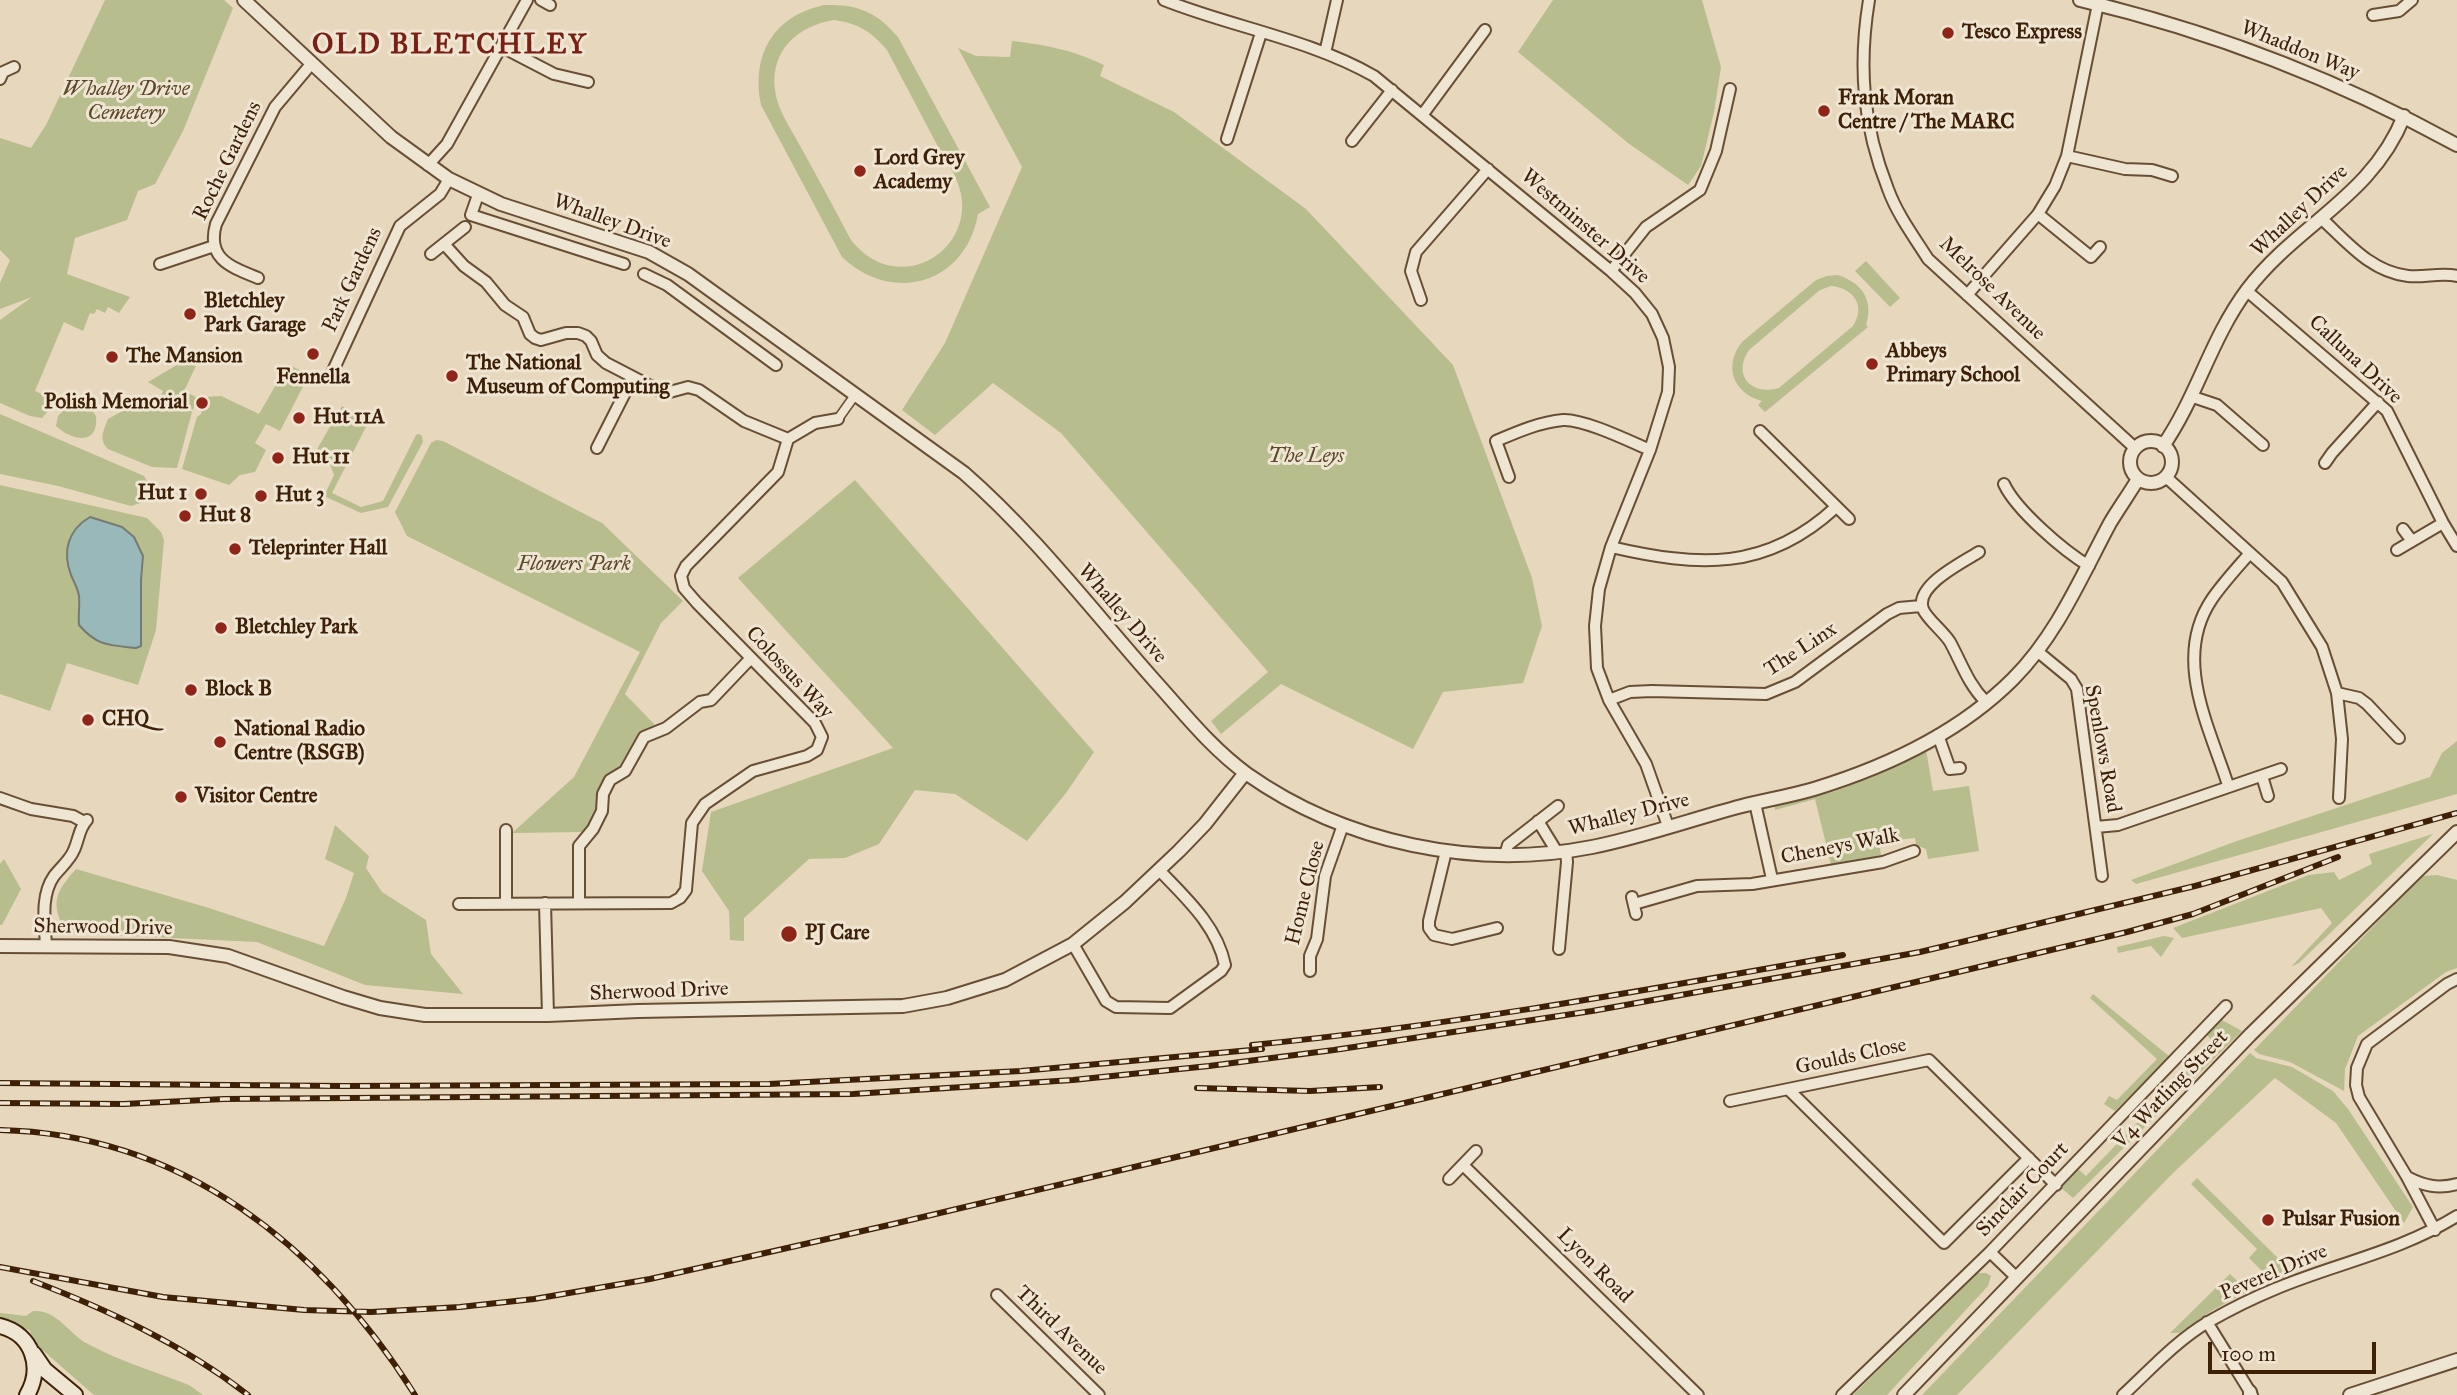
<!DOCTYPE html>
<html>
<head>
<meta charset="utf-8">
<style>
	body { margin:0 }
	#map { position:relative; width:2457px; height:1395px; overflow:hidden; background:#e7d7bc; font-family:"IM FELL Great Primer",serif }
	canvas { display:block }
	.scale { position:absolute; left:2208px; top:1342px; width:168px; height:32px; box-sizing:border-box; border:4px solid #3e2007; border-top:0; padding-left:9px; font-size:21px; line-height:24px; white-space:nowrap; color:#3e2007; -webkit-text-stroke:5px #efe5d3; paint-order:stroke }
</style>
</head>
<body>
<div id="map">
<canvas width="2457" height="1395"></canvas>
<div class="scale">100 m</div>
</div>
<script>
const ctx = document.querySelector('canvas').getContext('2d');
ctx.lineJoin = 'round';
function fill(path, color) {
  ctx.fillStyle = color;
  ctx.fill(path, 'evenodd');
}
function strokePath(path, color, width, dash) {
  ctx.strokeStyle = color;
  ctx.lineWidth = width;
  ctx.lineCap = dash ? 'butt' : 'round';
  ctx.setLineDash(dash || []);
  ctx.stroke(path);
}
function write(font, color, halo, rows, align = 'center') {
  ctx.font = font + ' "IM FELL Great Primer",serif';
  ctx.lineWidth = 6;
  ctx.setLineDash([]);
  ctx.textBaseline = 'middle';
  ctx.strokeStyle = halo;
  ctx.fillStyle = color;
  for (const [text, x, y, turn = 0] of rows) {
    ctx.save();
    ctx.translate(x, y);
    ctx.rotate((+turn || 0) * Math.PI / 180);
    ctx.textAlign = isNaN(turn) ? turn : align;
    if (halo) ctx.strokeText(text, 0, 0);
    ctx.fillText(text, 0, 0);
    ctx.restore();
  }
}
fill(new Path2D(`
	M 105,0 L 224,0 L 233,8 L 183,131 L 155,184 L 138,191 L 127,220 L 75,238 L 67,274 L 130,297 L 119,313 L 108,307 L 105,313 L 97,309 L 94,314 L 90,313 L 83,331 L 64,322 L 35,391 L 57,401 L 42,418 L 30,416 L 0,403 L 0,320 L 32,297 L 0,309 L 0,283 L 10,260 L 0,250 L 0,138 L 31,148 L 46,125 Z
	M 1553,0 L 1702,0 L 1721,67 L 1714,112 L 1701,166 L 1688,185 L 1628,143 L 1518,52 Z
	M 824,5 C 857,4 876,11 898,37 L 990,207 L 978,214 C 966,284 892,305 842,257 L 761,105 C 751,55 773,16 824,5 ZM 834,20 C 858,23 872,32 887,50 C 903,80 919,111 935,141 C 945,158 957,175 961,194 C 968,227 945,260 912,266 C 887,270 866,259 851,240 C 834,208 817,176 799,144 C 790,127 777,109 775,90 C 770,50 798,26 834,20 Z
	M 1012,41 C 1047,45 1072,50 1104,65 L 1100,76 L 1174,112 L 1306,209 L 1453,365 L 1532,578 L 1542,626 L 1523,683 L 1443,692 L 1413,749 L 1281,684 L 1221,734 L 1211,721 L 1268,672 L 1061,433 L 993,383 L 935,435 L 902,410 L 945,343 L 1022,167 L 958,48 L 976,56 L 1010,57 Z
	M 1866,261 L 1900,298 L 1890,307 L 1855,271 Z
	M 1838,275 C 1862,283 1874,300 1866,325 L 1868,327 L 1765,412 L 1758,405 L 1762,401 C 1733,393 1723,366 1742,342 L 1816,280 L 1827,276 ZM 1831,286 C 1854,288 1866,306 1853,326 L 1779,388 C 1751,396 1732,375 1749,350 L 1820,290 Z
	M 204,349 L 184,391 L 196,397 L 193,410 L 169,395 L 161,408 L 156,405 L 163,391 L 148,382 Z
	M 288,364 L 309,375 L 280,431 L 266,424 L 255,443 L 266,450 L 255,472 L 240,475 L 229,485 L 182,469 L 197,417 L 201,414 L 206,397 L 221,396 L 259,414 Z
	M 135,396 L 163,412 L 171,399 L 192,412 L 177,468 L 152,467 L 108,449 C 98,439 104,430 108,419 L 126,409 Z
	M 70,404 L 92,410 L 96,416 C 99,446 72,441 56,426 L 58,416 Z
	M 342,406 L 369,421 L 332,493 L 361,507 L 383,501 L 416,435 L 419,434 L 422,436 L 423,442 L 388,507 L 361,513 L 324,496 L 334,475 L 328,459 L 316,451 Z
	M 0,414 L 144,476 L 150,486 L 144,502 L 131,506 L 58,486 L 0,474 Z
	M 436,440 L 443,441 L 602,523 L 683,601 L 661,623 L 625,694 L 655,725 L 638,733 L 619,767 L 600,787 L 596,797 L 596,811 L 585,832 L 512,833 L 574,777 L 640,652 L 407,536 L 395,512 L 431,443 Z
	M 855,480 L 1094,752 L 1066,793 L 1027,841 L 955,794 L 915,790 L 879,844 L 845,858 L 809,859 L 744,918 L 744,941 L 730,940 L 729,911 L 702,871 L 711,812 L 893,748 L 738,578 Z
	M 0,485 L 147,518 L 161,532 L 164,540 L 156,630 L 138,685 L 67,663 L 50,711 L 0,694 Z
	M 2457,741 L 2457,794 L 2136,884 L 2131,880 L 2237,841 L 2430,777 L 2442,753 Z
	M 1926,750 L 1933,791 L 1969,786 L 1979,851 L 1928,859 L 1926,849 L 1916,845 L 1915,838 L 1879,842 L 1881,855 L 1831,864 L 1815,799 L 1775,810 L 1774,806 L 1833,792 L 1880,774 Z
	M 335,825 L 369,856 L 366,868 L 382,892 L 426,920 L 431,954 L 463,994 L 365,985 L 257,942 L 66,933 C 50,902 55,893 76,869 L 209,908 L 324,946 L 346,898 L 354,873 L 325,859 Z
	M 2433,834 L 2299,963 L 2291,967 L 2332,923 L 2321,908 L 2182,938 L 2173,928 L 2309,875 L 2334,872 L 2339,880 L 2372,864 L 2369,854 Z
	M 4,859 L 21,889 L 2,925 L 0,925 L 0,864 Z
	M 2437,875 L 2457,880 L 2457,968 L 2446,972 L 2358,1036 L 2345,1069 L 2344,1091 L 2290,1062 L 2259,1054 L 2254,1050 L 2417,881 L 2423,876 Z
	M 2164,936 L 2174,938 L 2161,957 L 2151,946 L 2118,953 L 2117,947 Z
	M 2093,994 L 2170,1057 L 2115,1111 L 2104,1104 L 2109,1096 L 2117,1100 L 2157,1059 L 2090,998 Z
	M 2222,1020 L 2242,1031 L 2073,1198 L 2060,1187 L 2078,1169 L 2086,1176 L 2214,1043 L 2207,1035 Z
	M 2250,1053 L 2256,1058 L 2292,1067 L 2333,1091 L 2348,1109 L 2413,1207 L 2404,1223 L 2336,1123 L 2275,1078 L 2173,1173 L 1957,1395 L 1922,1395 Z
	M 2197,1178 L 2293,1273 L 2276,1281 L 2269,1278 L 2249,1258 L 2257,1249 L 2191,1184 Z
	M 1978,1273 L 1986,1273 L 1991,1276 L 1988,1286 L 1887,1395 L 1853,1395 Z
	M 2230,1274 L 2248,1291 L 2213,1310 L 2179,1333 L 2170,1333 Z
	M 33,1311 C 57,1309 69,1334 88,1344 C 119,1361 156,1372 189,1385 L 203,1395 L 94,1395 L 39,1347 L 29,1330 L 0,1320 L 0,1313 L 26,1316 Z`), '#b8bd8e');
const water = new Path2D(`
	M 90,517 L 122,527 L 134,537 L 143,556 L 141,580 L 141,646 L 136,648 C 109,645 97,646 79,625 C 78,615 80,606 79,596 C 78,589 74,582 71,575 C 62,551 68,530 90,517 Z`);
fill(water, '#99b8b9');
strokePath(water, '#757b72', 2);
const pedestrian = new Path2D(`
	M 838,419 L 855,395`);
const minor = new Path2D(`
	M 541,0 L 550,5
	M 1164,0 C 1232,27 1309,39 1374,76 L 1611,271 L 1635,293 L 1652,314 L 1663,338 L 1669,367 L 1668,392 L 1650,450 L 1611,547 L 1599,589 L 1595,626 L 1597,668 L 1609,700 L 1646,764 L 1668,826
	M 1869,0 C 1858,67 1863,126 1888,189 C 1897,214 1914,237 1928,259 L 2135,448
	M 2373,15 L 2399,11 L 2412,0
	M 502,47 L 554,74 L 588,82
	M 1325,53 L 1337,0
	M 0,79 L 3,72 L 14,67
	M 1423,114 L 1485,30
	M 1227,139 L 1261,33
	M 1352,141 L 1392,90
	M 2067,156 L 2125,169 L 2152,170 L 2172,176
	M 428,165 L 447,144 L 527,0
	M 478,195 L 471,215 L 624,264
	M 2038,214 L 2091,257 L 2100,247
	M 2322,219 C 2347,242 2371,272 2408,276 C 2424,278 2441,272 2457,276
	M 445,245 L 464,266 L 486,282 L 505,305 L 523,317 L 530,334 L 535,338 L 541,340 L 566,333 L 578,333 L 586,336 L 591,341 L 597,355 L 606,363 L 660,391 L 666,393 L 688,387 L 699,390 L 744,421 L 788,439 L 815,423 L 838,419
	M 431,254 L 465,227
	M 160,264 L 214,246
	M 1611,271 L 1646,227 L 1700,190 L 1716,151 L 1730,89
	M 644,274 L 667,285 L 776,365
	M 258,278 C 231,267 206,259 216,224 L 275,107 L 312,63
	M 2247,291 L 2387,411 L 2443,523 L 2457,546
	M 1967,295 L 2038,214 L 2055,186 L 2067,156 L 2098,4
	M 1421,300 L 1411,271 L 1416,252 L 1488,169
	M 331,375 L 400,226 L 440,194 L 449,179
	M 2193,397 L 2217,405 L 2263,445
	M 1760,431 L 1849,519
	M 597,448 L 633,377
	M 2325,463 L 2332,453 L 2378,402
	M 1509,477 L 1496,441 C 1517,432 1540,422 1563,420 C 1584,419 1629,441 1650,450
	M 2166,477 L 2282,582 L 2322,647 L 2337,693 L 2342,739 L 2339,798
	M 2004,484 C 2016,510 2064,551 2089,566
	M 2403,529 L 2412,541
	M 1611,547 C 1698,567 1766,572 1836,507
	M 2397,550 L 2443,523
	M 1979,552 C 1963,562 1914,586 1923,609 C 1926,618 1943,631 1950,642 C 1962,664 1968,684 1986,702
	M 2037,651 L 2071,679 L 2077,689 L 2102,876
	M 2337,693 L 2359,698 L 2367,704 L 2399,738
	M 1609,700 L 1630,692 L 1652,691 L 1766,694 L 1795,682 L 1887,614 L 1899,608 L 1921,606
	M 1938,735 L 1950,769 L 1960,768
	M 2262,776 L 2268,796
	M 2228,785 C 2209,726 2172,658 2212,599 C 2223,583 2237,568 2250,553
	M 0,798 L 31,809 L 73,816 L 84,822
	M 1755,803 L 1772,879
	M 1538,821 L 1557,852
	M 2096,827 L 2118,825 L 2281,769
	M 1446,851 L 1429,921 L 1429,928 L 1434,935 L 1452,939 L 1497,928
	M 1505,855 L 1508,845 L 1558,806
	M 1632,897 L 1636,914
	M 579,902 L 579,846 L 593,829 L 602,811 L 603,794 L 610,780 L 625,771 L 644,737 L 666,728 L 700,702 L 711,700 L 751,658
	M 506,903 L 506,830
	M 545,903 L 548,1015
	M 459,904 L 671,903 L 680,898 L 686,890 L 692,823 L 705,804 L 753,771 L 807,756 L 817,750 L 822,737 L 815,723 L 697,603 L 684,588 L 681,576 L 686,566 L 778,472 L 788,439
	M 1634,904 L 1697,886 L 1752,884 L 1883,862 L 1914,851
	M 1073,944 L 1106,1001 L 1116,1007 L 1170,1008 L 1221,971 L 1225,965 C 1217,926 1186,898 1159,870
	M 46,946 C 45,923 40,896 54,876 C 61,867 70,860 74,850 C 79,839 79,828 87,820
	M 1559,949 L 1567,862 L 1566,851
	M 1310,971 L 1310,956 L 1317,939 L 1325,876 L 1343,825
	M 1789,1090 L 1944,1243 L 2029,1158
	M 1730,1101 L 1929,1060 L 2056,1185
	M 1463,1165 L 1698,1395
	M 2407,1177 C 2424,1186 2438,1189 2457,1184
	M 1449,1179 L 1476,1151
	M 2435,1230 L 2407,1177 L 2359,1097 L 2356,1085 L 2357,1068 L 2367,1044 L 2447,984 L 2457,979
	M 1990,1252 L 2017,1278
	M 997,1295 L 1099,1395
	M 2207,1322 L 2252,1395
	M 1842,1395 L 1990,1252 L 2226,1006
	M 2123,1395 C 2150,1370 2176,1341 2208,1322 C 2229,1310 2253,1298 2275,1289 C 2337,1263 2399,1252 2457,1216`);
const tertiary = new Path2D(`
	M 244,0 L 391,137 L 449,179 L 501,204 L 649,252 L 688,274 L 964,473 C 1034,534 1092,610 1154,680 C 1183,712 1211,748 1247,774 C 1345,843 1474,870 1592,847 C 1643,837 1692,819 1742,806 C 1766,800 1790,796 1814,789 C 1886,767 1959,733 2013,679 C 2057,635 2081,577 2110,523 C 2119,508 2129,494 2138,479
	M 2080,0 C 2212,31 2338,80 2457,145
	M2130 462a21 21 0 1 1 42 0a21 21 0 1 1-42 0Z
	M 2163,446 C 2197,397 2211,338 2247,290 C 2297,224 2372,197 2404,116
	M 0,946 L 169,947 L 228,956 L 343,997 L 380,1008 L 425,1015 L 548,1015 L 638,1011 L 903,1006 L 947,998 L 1005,980 L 1073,944 L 1125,902 L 1179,851 L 1205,824 L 1245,773
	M 1904,1395 L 2250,1035 L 2457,832
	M 2250,1395 L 2250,1392
	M 2350,1395 L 2457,1360`);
const secondary = new Path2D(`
	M 0,1326 C 33,1334 43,1368 27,1395
	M 34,1354 L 45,1370 L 75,1395`);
strokePath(pedestrian, '#684e34', 11);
strokePath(minor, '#684e34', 14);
strokePath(tertiary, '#684e34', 16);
strokePath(secondary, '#3e2007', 18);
strokePath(pedestrian, '#efe5d3', 8);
strokePath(minor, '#efe5d3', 10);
strokePath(tertiary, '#efe5d3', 12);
strokePath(secondary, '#efe5d3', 14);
const rail = new Path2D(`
	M 1252,1045 C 1450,1026 1647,990 1843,955
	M 0,1083 L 344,1086 L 769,1084 L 1021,1071 L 1262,1049
	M 1197,1088 L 1310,1091 L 1380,1087
	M 0,1103 L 124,1104 L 224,1099 L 853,1094 L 1073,1080 L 1209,1066 L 1334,1050 L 1592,1011 L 1920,952 L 2195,886 L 2457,813
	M 0,1130 C 182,1134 321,1246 415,1395
	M 0,1267 L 163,1297 L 304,1310 L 371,1312 L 460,1307 L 534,1299 L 650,1279 L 889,1225 L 2127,932 L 2193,914 L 2338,857
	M 33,1281 C 108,1310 184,1345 248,1395`);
strokePath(rail, '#3e2007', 6);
strokePath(rail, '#efe5d3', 3.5, [10]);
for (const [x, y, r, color] of [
	[1948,33,7,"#8f2418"],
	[1824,111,7,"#8f2418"],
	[860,171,7,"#8f2418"],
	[190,314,7,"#8f2418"],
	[313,354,7,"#8f2418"],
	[112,357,7,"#8f2418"],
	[1872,364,7,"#8f2418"],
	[452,376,7,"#8f2418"],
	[202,403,7,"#8f2418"],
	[299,418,7,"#8f2418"],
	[278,458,7,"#8f2418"],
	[201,494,7,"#8f2418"],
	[261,496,7,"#8f2418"],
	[185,516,7,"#8f2418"],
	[235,549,7,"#8f2418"],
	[221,628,7,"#8f2418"],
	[191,690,7,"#8f2418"],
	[88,720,7,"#8f2418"],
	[220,742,7,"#8f2418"],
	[181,797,7,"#8f2418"],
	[789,934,9,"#8f2418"],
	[2268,1220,7,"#8f2418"]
]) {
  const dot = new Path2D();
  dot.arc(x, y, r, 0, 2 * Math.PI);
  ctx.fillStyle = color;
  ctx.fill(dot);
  strokePath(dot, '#efe5d3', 2.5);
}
write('bold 21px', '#3e2007', '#efe5d3', [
	["Tesco Express",1962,33],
	["Frank Moran",1838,99],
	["Centre / The MARC",1838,123],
	["Lord Grey",874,159],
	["Academy",874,183],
	["Bletchley",204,302],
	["Park Garage",204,326],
	["Abbeys",1886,352],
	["Primary School",1886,376],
	["The Mansion",126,357],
	["The National",466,364],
	["Museum of Computing",466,388],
	["Fennella",313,378,"center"],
	["Polish Memorial",188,403,"right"],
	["Hut 11A",313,418],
	["Hut 11",292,458],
	["Hut 1",187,494,"right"],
	["Hut 3",275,496],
	["Hut 8",199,516],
	["Teleprinter Hall",249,549],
	["Bletchley Park",235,628],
	["Block B",205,690],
	["CHQ",102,720],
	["National Radio",234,730],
	["Centre (RSGB)",234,754],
	["Visitor Centre",195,797],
	["PJ Care",805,934],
	["Pulsar Fusion",2282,1220]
], 'left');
write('21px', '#3e2007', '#efe5d3', [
	["Whaddon Way",2300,51,22],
	["Roche Gardens",228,161,-64],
	["Whalley Drive",2300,211,-43],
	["Whalley Drive",612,222,20],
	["Westminster Drive",1585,227,41],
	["Park Gardens",353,280,-65],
	["Melrose Avenue",1992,289,44],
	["Calluna Drive",2355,360,43],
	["Whalley Drive",1122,614,49],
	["The Linx",1801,650,-33],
	["Colossus Way",789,673,47],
	["Spenlows Road",2102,749,80],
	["Whalley Drive",1629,815,-14],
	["Cheneys Walk",1840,847,-11],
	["Home Close",1306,893,-76],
	["Sherwood Drive",103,928,1],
	["Sherwood Drive",659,992,-2],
	["Goulds Close",1851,1057,-12],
	["V4 Watling Street",2171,1090,-46],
	["Sinclair Court",2023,1190,-46],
	["Lyon Road",1594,1266,45],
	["Peverel Drive",2274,1273,-23],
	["Third Avenue",1061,1331,44]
]);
write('italic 21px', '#5c4729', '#efe5d3', [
	["Whalley Drive",126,90],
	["Cemetery",126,114],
	["The Leys",1306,457],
	["Flowers Park",574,565]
]);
ctx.letterSpacing = '2px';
write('bold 28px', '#7a1f14', '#efe5d3', [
	["OLD BLETCHLEY",450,46]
]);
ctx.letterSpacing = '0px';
</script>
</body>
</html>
